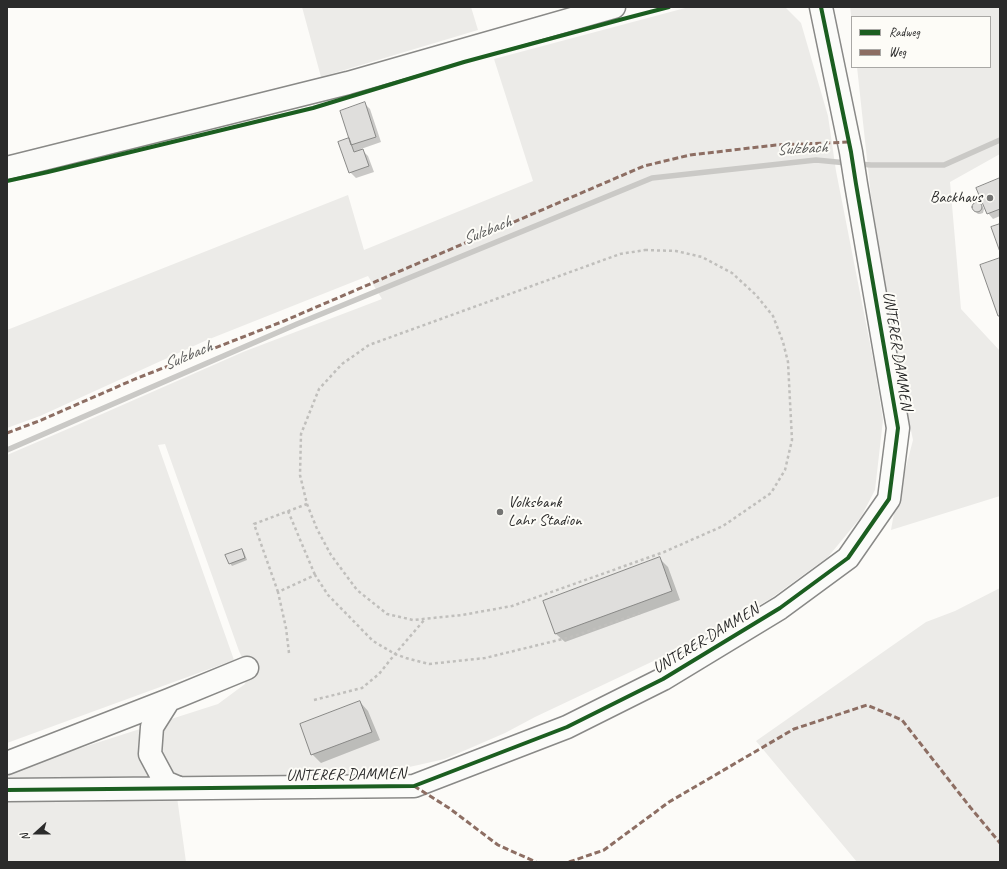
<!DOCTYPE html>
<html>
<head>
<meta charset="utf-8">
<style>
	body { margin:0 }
	#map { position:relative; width:1007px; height:869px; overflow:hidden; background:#fcfbf8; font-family:Caveat,sans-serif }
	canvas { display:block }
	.frame { position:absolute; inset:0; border:8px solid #2b2b2b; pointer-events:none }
	.legend { position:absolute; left:851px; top:16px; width:140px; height:52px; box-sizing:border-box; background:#fdfcf7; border:1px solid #a9a8a5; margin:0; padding:5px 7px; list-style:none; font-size:12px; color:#2b2b2b }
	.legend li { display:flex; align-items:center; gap:8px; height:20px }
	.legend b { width:20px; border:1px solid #a9a8a5 }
	.north { position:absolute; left:16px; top:813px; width:40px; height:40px; -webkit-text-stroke:3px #fdfcf7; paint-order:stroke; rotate:249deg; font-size:11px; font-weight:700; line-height:16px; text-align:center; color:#2b2b2b }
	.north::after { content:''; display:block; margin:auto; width:14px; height:18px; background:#2b2b2b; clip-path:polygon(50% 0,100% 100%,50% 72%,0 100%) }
</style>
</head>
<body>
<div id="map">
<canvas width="1007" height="869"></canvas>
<div class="frame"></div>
<ul class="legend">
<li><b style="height:5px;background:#1b5e20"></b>Radweg</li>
<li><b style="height:5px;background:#8d6e63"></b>Weg</li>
</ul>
<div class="north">N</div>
</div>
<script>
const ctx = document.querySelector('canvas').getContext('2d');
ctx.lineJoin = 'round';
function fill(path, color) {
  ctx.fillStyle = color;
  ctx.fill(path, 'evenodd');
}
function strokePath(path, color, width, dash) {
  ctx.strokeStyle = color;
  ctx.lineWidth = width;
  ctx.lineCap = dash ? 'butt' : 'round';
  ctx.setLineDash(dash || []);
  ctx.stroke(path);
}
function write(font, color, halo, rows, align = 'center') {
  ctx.font = font + ' Caveat,sans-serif';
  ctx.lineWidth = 4;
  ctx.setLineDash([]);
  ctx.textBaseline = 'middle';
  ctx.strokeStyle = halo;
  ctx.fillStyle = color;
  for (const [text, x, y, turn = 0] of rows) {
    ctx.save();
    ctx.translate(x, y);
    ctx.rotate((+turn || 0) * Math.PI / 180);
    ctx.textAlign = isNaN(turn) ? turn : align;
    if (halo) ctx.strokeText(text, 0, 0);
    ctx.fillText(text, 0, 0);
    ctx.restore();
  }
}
fill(new Path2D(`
	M 302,7 L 471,7 L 478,30 L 321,77 Z
	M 689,7 L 785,7 L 801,23 L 828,116 L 836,171 L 874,364 L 883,420 L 875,490 L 861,517 L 828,557 L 770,599 L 698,640 L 535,717 L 505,733 L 445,759 L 387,772 L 334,778 L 124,778 L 7,779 L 7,762 L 56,743 L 62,754 L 218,704 L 245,684 L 247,668 L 239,651 L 165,444 L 158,445 L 234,660 L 7,743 L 7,455 L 77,425 L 243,352 L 382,299 L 368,276 L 207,340 L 40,416 L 7,428 L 7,330 L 348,195 L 364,250 L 533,181 L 494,59 Z
	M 850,7 L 1000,7 L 1000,154 L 950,182 L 961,309 L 1000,351 L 1000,496 L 891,530 L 894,513 L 913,440 L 896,359 L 871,196 L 857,67 L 990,67 L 990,17 L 852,17 L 852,22 Z
	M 1000,588 L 1000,862 L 857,862 L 756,741 L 926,622 L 955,611 Z
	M 7,795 L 177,797 L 186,862 L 7,862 Z`), '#ecebe8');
fill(new Path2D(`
	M 365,104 L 370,109 L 381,142 L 361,149 L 368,156 L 374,172 L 356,178 L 350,172 L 350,139 Z
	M 1000,179 L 1000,216 L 993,219 L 988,213 Z
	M 975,203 L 979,204 L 982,206 L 984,209 L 983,213 L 980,214 L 978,214 L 973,209 L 973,206 Z
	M 241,550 L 244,552 L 247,560 L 232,566 L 230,563 Z
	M 659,558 L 668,567 L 680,600 L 565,642 L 556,634 L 544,601 Z
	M 360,702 L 368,711 L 380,740 L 321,763 L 312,754 Z`), '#0003');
strokePath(new Path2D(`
	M 858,164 L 871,165 L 944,165 L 1000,140
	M 7,450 L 297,324 L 652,178 L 816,160 L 847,163`), '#cac9c6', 5.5);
const building = new Path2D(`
	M 365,102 L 376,137 L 351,145 L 340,111 Z
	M 349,138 L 354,152 L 363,149 L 369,166 L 349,173 L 338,142 Z
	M 1000,178 L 1000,209 L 987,214 L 976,188 Z
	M972 207a5 5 0 1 1 10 0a5 5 0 1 1-10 0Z
	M 1000,224 L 1000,252 L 991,227 Z
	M 1000,258 L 1000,316 L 998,316 L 980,265 Z
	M 242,549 L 245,558 L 229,564 L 225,555 Z
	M 660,557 L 672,591 L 555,634 L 543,601 Z
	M 360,701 L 372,732 L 311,755 L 300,724 Z`);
fill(building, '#dfdedc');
strokePath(building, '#898987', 1);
const minor = new Path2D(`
	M 7,168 L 348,83 L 614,7
	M 169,700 L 152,727 L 150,754 L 165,782 L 179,788
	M 7,763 L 169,700 L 247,668
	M 7,790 L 414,786 L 567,727 L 663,679 L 780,608 L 848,558 L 889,499 L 898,428 L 868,254 L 856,184 L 851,152 L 821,7`);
strokePath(minor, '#898987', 25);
strokePath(new Path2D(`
	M 645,250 L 676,251 L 702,257 L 732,273 L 756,295 L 773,316 L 783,342 L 788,362 L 792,440 L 785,470 L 771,493 L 723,526 L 664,552 L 512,606 L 462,615 L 413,620 L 387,614 L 357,590 L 331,555 L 317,529 L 307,504 L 300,475 L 301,434 L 319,389 L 342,364 L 369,345 L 620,254 Z
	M 288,511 L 315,575
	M 278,592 L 254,524 L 307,504
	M 289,653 L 286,628 L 278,592 L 315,575 L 328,595 L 373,641 L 395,654 L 406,658 L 429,664 L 485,658 L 571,637 L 640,613
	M 314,700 L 362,688 L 379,674 L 395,654 L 425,619`), '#c0bfbc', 2.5, [3, 3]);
strokePath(minor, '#fbfbf9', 22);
strokePath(new Path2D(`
	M 7,433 L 39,421 L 135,379 L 284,321 L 644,166 L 690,155 L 776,145 L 849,142
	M 414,786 L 449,808 L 498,845 L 536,862
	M 569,862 L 604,850 L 669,802 L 794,729 L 867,705 L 902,720 L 970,807 L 1000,843`), '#8d6e63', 3, [6, 3]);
strokePath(new Path2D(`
	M 7,181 L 48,172 L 313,108 L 464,62 L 623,19 L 669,7
	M 7,790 L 414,786 L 567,727 L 663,679 L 780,608 L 848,558 L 889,499 L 898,428 L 868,254 L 856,184 L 851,152 L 821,7`), '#1b5e20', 4);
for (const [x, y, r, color] of [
	[990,198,4,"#747473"],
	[500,512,4,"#747473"]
]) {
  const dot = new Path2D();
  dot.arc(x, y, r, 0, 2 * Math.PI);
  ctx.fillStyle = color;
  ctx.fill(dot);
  strokePath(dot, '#fdfcf7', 1.5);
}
write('16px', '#2b2b2b', '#fdfcf7', [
	["Backhaus",982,198],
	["Volksbank",508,503,"left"],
	["Lahr Stadion",508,521,"left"]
], 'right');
write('16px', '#2b2b2b', '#fdfcf7', [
	["UNTERER DAMMEN",897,351,81],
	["UNTERER DAMMEN",706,639,-31],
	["UNTERER DAMMEN",346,775,-1]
]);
write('italic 17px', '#5b5b5a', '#fdfcf7', [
	["Sulzbach",802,149,-3],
	["Sulzbach",487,231,-22],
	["Sulzbach",188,356,-23]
]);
</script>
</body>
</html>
